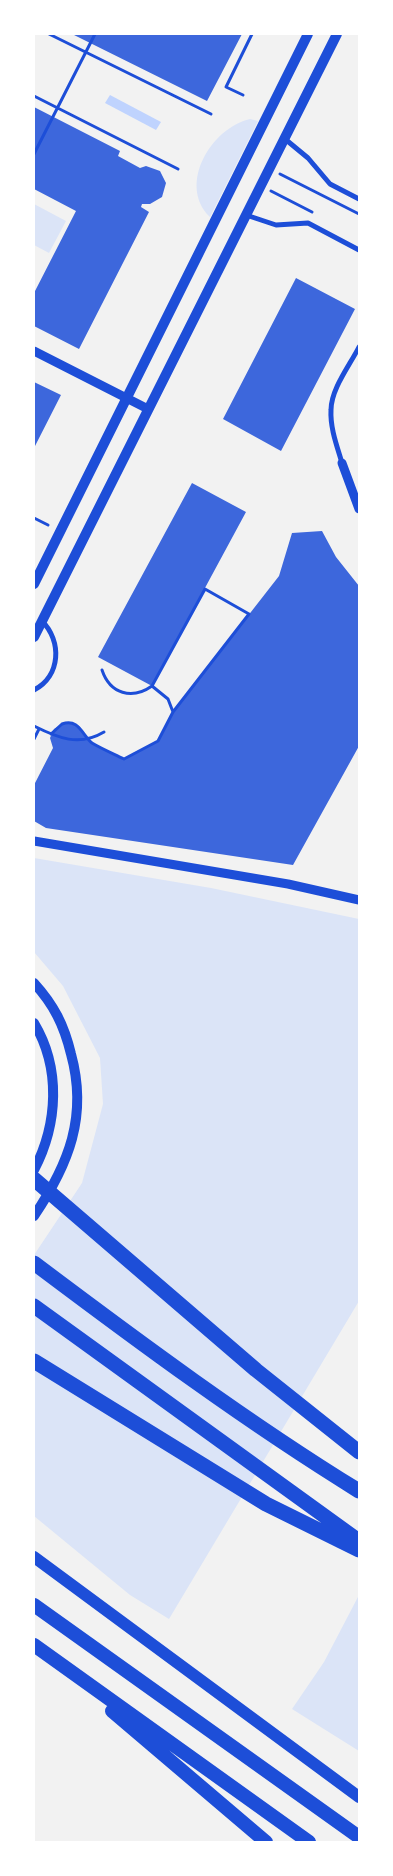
<!DOCTYPE html>
<html>
<head>
<meta charset="utf-8">
<style>
	body { margin:0 }
	#map { position:relative; width:393px; height:1876px; overflow:hidden; background:#f2f2f2; font-family:Lora,serif }
	canvas { display:block }
	.frame { position:absolute; inset:0; border:35px solid #fff; pointer-events:none }
</style>
</head>
<body>
<div id="map">
<canvas width="393" height="1876"></canvas>
<div class="frame"></div>
</div>
<script>
const ctx = document.querySelector('canvas').getContext('2d');
ctx.lineJoin = 'round';
function fill(path, color) {
  ctx.fillStyle = color;
  ctx.fill(path, 'evenodd');
}
function strokePath(path, color, width, dash) {
  ctx.strokeStyle = color;
  ctx.lineWidth = width;
  ctx.lineCap = dash ? 'butt' : 'round';
  ctx.setLineDash(dash || []);
  ctx.stroke(path);
}
fill(new Path2D(`
	M 250,119 L 258,121 L 210,217 C 177,185 211,128 250,119 Z
	M 34,204 L 66,221 L 49,253 L 34,245 Z
	M 34,858 L 211,888 L 359,919 L 359,1301 L 169,1619 L 130,1595 L 34,1516 L 34,1255 L 82,1183 L 103,1104 L 100,1058 L 63,986 L 34,952 Z
	M 359,1595 L 359,1751 L 292,1709 L 324,1662 Z`), '#dbe4f7');
fill(new Path2D(`
	M 110,95 L 161,122 L 156,130 L 105,103 Z`), '#bfd3fe');
fill(new Path2D(`
	M 72,34 L 242,34 L 207,101 Z
	M 34,107 L 120,151 L 118,156 L 140,168 L 146,166 L 160,171 L 166,183 L 162,197 L 150,204 L 142,204 L 141,207 L 149,212 L 79,349 L 34,326 L 34,293 L 76,211 L 34,189 Z
	M 296,278 L 355,309 L 281,451 L 223,419 Z
	M 34,382 L 61,395 L 34,448 Z
	M 192,483 L 246,512 L 152,686 L 98,657 Z
	M 322,531 L 336,557 L 359,586 L 359,746 L 293,865 L 46,828 L 34,821 L 34,785 L 53,748 L 50,738 L 54,729 L 66,722 L 79,726 L 91,742 L 124,759 L 158,741 L 173,712 L 279,576 L 292,533 Z`), '#3d67dc');
strokePath(new Path2D(`
	M 49,34 L 211,114
	M 243,95 L 226,87 L 252,34
	M 34,96 L 178,169
	M 34,154 L 95,34
	M 280,174 L 359,214
	M 271,191 L 312,212
	M 34,518 L 48,525
	M 102,670 C 110,694 132,700 152,686
	M 34,726 C 58,738 79,747 104,732
	M 51,734 L 62,724 C 79,718 82,735 92,743 C 102,749 114,754 124,759 L 158,741 L 173,712 L 249,614 L 205,589 L 152,686 L 168,699 L 173,712
	M 34,739 L 39,729`), '#1d4ed8', 3);
strokePath(new Path2D(`
	M 285,139 L 308,158 L 330,184 L 359,199
	M 246,215 L 276,225 L 308,223 L 359,250
	M 342,463 C 337,446 330,428 331,410 C 331,389 350,365 359,347
	M 34,690 C 61,676 62,641 42,621`), '#1d4ed8', 5);
strokePath(new Path2D(`
	M 34,351 L 148,409
	M 342,463 L 359,509
	M 34,841 L 288,884 L 359,900`), '#1d4ed8', 9);
strokePath(new Path2D(`
	M 34,584 L 308,34
	M 34,637 L 337,34
	M 34,983 C 54,1005 64,1025 71,1054 C 88,1116 69,1164 34,1216
	M 34,1023 C 61,1068 58,1124 34,1170`), '#1d4ed8', 10);
strokePath(new Path2D(`
	M 34,1557 L 359,1797`), '#1d4ed8', 12);
strokePath(new Path2D(`
	M 34,1605 L 359,1837
	M 34,1645 L 309,1842
	M 112,1711 L 266,1842`), '#1d4ed8', 14);
strokePath(new Path2D(`
	M 34,1179 L 256,1370 L 359,1452
	M 34,1263 C 139,1342 247,1422 359,1491
	M 34,1306 L 359,1541
	M 34,1361 L 266,1504 L 359,1550`), '#1d4ed8', 15);
</script>
</body>
</html>
